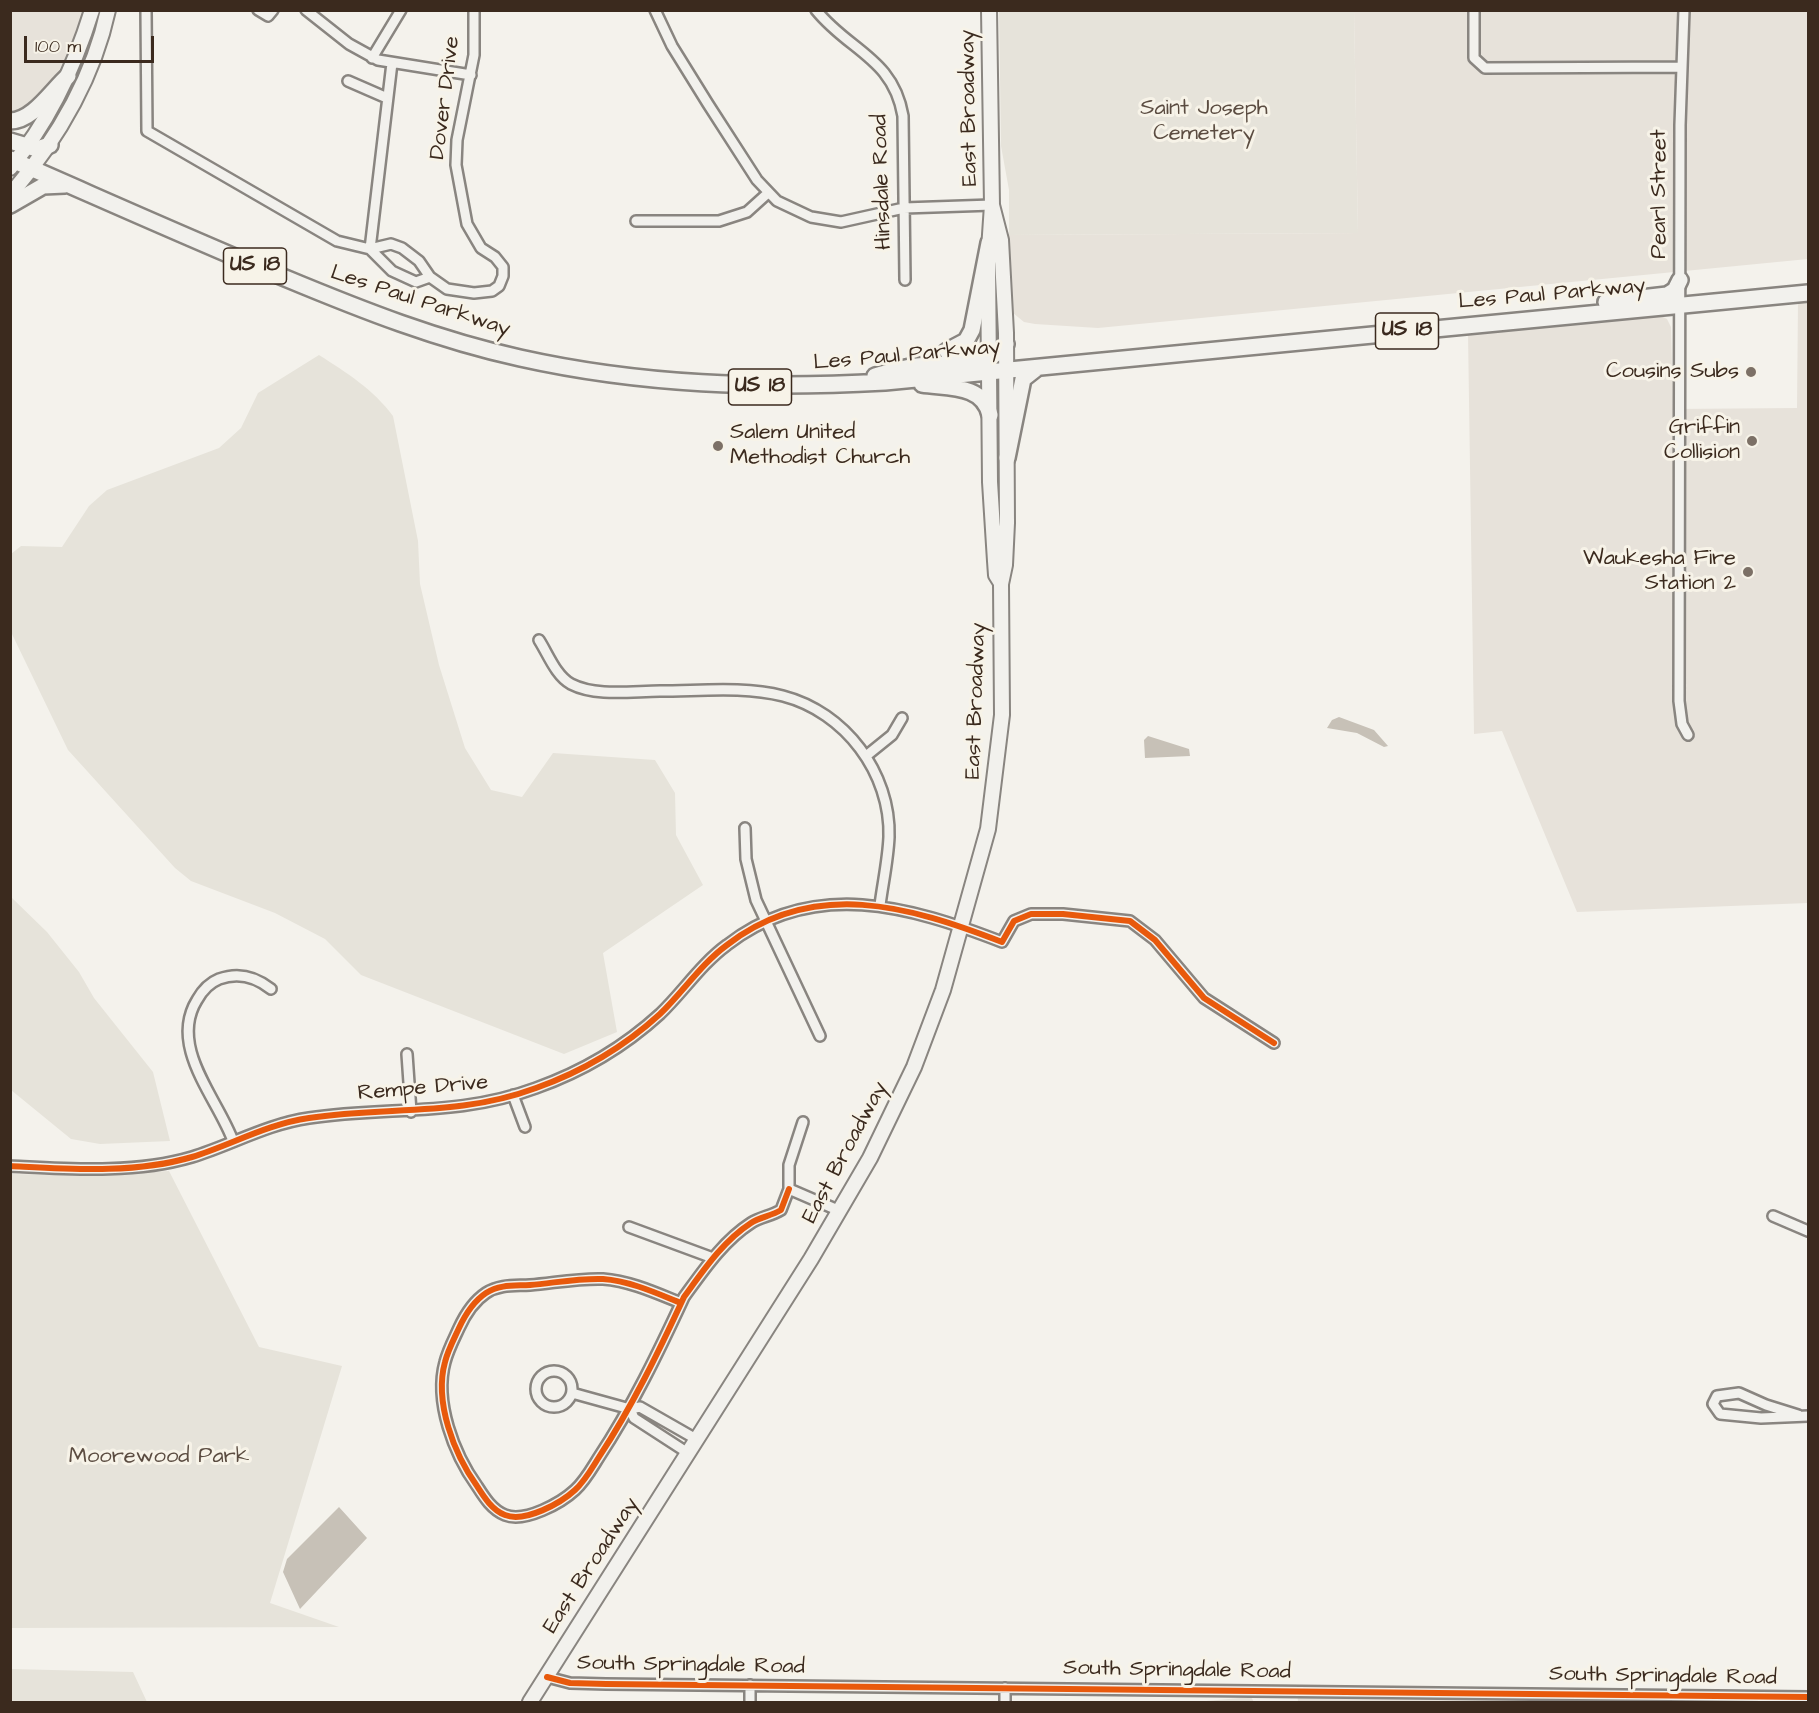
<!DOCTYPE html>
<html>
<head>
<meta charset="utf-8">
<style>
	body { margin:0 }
	#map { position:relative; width:1819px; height:1713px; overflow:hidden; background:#f4f2ec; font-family:"Architects Daughter",sans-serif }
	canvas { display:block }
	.frame { position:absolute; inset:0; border:12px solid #3b2a1e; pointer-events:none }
	.scale { position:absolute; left:24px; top:36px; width:130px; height:27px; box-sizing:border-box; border:3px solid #3b2a1e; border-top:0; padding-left:8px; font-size:18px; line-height:21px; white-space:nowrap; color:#3b2a1e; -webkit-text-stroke:4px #f7f3e8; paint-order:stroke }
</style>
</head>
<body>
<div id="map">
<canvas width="1819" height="1713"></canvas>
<div class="frame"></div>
<div class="scale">100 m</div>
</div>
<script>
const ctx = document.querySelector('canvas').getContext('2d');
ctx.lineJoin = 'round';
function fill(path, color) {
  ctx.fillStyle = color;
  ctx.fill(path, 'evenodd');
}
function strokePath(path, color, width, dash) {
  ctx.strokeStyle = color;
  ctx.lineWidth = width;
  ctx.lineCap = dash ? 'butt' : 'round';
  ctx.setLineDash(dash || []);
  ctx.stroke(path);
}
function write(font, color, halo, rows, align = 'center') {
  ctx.font = font + ' "Architects Daughter",sans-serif';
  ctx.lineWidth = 6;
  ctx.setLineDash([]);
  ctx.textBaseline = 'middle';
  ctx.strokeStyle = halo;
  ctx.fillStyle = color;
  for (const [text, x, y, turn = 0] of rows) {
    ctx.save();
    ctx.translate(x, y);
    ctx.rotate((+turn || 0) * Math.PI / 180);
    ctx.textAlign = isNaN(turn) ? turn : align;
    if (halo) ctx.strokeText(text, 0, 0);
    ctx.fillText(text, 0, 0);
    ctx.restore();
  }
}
fill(new Path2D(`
	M 10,11 L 87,11 L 66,68 L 27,112 L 10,116 Z
	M 1354,11 L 1808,11 L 1808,259 L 1098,328 L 1035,324 L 1024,322 L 1013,313 L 1010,304 L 1009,235 L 1358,233 Z
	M 1808,301 L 1808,903 L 1577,912 L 1502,731 L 1474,734 L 1468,333 L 1659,315 L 1667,319 L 1671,327 L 1673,409 L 1797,408 L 1798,302 Z
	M 1297,1690 L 1524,1693 L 1524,1702 L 1298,1702 Z
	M 1653,1699 L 1808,1701 L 1808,1702 L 1653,1702 Z`), '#e7e2da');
fill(new Path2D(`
	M 999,11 L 1354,11 L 1358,233 L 1009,235 L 1009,190 L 1001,146 Z
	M 319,355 C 347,373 373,389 393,416 L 418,541 L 420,584 L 439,665 L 465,748 L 491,790 L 522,797 L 553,753 L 655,760 L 675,793 L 676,835 L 703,885 L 603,953 L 617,1032 L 564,1054 L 361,975 L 325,939 L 275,913 L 191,881 L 175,868 L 68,750 L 11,632 L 11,554 L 21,546 L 62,547 L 89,506 L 107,490 L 219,448 L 241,428 L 258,393 Z
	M 11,897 L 47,932 L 79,972 L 94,998 L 153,1072 L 170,1141 L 100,1144 L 71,1139 L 11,1090 Z
	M 169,1171 L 259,1347 L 342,1366 L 270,1603 L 339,1627 L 11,1628 L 11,1174 L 77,1175 Z
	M 11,1669 L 133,1672 L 147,1702 L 11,1702 Z
	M 1251,1697 L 1254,1702 L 1195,1702 Z`), '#e6e3da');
fill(new Path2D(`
	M 1339,717 L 1374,730 L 1388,746 L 1384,747 L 1357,733 L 1327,728 L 1332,720 Z
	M 1148,736 L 1189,749 L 1190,756 L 1145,758 L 1144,740 Z
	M 339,1507 L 367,1538 L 300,1609 L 283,1572 L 287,1559 Z`), '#c7c1b7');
const minor = new Path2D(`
	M 146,10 L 147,131 L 337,241 L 370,249 L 391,244 L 402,248 L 419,261 L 430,277 L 447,289 L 474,293 L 492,291 L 499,286 L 503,276 L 503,267 L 495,257 L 481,248 L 467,224 L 456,165 L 457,140 L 474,55 L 474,10
	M 258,10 L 268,16 L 273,10
	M 306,10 L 349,44 L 378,60 L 471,75
	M 655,10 L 672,46 L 708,104 L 757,180 L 777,201 L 811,217 L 841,222 L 904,208 L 992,205
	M 816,10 C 849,51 893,58 903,116 L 905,280
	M 1474,10 L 1474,58 L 1485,68 L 1682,67
	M 1684,10 L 1680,125 L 1679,701 L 1682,724 L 1688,735
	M 372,58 L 401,10
	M 392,63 L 370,249 L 392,271 L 416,282 L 430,277
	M 348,81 L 387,98
	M 636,221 L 719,221 L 747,212 L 768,193
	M 539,640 C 548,654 556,676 571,684 C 596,697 633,691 660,691 C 700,691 744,686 783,696 C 845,712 891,773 889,837 C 888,860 883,882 880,905
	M 866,756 L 892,735 L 902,718
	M 745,828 L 746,859 L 756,900 L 820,1036
	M 407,1054 L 411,1112
	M 513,1095 L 525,1127
	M 803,1122 L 789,1165 L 789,1189 L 840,1211
	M 233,1141 C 218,1099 168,1047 197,1000 C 202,991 209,983 219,979 C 238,972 256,977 271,989
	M 10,1166 C 70,1169 134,1174 192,1157 C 231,1145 267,1124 309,1118 C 388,1106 458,1117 536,1088 C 581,1072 625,1046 660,1014 C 683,992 701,964 727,945 C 814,878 909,906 1002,942 L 1014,921 L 1031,914 L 1063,914 L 1130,921 L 1155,940 L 1204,998 L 1274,1043
	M 1773,1216 L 1808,1231
	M 629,1227 L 713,1258
	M 681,1303 C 656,1293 630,1281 603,1279 C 579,1278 554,1283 530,1285 C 515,1286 500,1284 486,1293 C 474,1301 465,1315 459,1328 C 454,1339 448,1350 445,1362 C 434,1402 454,1454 477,1486 C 484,1497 492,1510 505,1515 C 525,1523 561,1503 575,1490 C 585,1481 592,1468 599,1457 C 632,1407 659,1351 684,1297 C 703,1271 723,1241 751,1223 C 760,1217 771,1216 781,1210 L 789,1189
	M536 1389a18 18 0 1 1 36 0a18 18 0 1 1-36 0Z
	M 572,1393 L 630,1409 L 640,1407 L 696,1439
	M 630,1409 L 634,1418 L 688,1453
	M 1798,1415 L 1766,1405 L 1739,1393 L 1717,1396 L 1713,1404 L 1720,1414 L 1761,1418 L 1808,1416
	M 547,1677 L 570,1683 L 606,1684 L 1808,1697
	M 750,1685 L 750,1702
	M 1005,1688 L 1005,1702`);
const secondary = new Path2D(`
	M 989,10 L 992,205 L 988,264 L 990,482 L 995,561 L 996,575 L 1001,583
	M 10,168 C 49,122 74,68 92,10
	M 10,195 C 56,141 93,80 108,10
	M 530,1702 L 811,1259 L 870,1158 L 914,1067 L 943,990 L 988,829 L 1002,715 L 1001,584 L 1005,565 L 1007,523 L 1006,333 L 1001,240 L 992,205`);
const primary = new Path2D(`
	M 10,121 C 33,121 52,90 68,76
	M 10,141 L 37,149 L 50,145
	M 10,159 C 102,199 193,240 285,278 C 362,310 438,340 520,358 C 641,385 762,389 885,382 L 1808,293
	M 10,205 L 43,186 L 65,185
	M 1606,302 L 1667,295 L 1675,290 L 1680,280
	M 947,351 L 966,341 L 972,330 L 989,243
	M 875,376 C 889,372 902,368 917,366 C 938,363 997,366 1006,344
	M 922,384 C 948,388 983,384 990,415
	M 1007,458 L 1023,379 L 1037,368`);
strokePath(minor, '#898580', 14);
strokePath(secondary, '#898580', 18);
strokePath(primary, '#898580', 20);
strokePath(minor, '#f2f1ed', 9);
strokePath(secondary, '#f2f1ed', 14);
strokePath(primary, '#f2f1ed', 15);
strokePath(new Path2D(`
	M 10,1166 C 70,1169 134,1174 192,1157 C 231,1145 267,1124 309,1118 C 388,1106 458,1117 536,1088 C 581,1072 625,1046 660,1014 C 683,992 701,964 727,945 C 814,878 909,906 1002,942 L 1014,921 L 1031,914 L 1063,914 L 1130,921 L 1155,940 L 1204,998 L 1274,1043
	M 681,1303 C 656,1293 630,1281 603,1279 C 579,1278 554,1283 530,1285 C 515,1286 500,1284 486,1293 C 474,1301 465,1315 459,1328 C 454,1339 448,1350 445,1362 C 434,1402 454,1454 477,1486 C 484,1497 492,1510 505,1515 C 525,1523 561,1503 575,1490 C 585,1481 592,1468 599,1457 C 632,1407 659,1351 684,1297 C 703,1271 723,1241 751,1223 C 760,1217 771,1216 781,1210 L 789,1189
	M 547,1677 L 570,1683 L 606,1684 L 1808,1697`), '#e8590c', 6);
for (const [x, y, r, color] of [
	[1751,372,6,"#7c7066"],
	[1752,441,6,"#7c7066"],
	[718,446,6,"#7c7066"],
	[1748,572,6,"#7c7066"]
]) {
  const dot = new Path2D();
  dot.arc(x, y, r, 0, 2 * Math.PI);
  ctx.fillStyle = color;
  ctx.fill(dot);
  strokePath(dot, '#f7f3e8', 2);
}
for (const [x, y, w] of [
	[255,266,63],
	[1407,331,63],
	[760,387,63]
]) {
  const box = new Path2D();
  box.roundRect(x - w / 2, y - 18, w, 36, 4.5);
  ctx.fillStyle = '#f7f3e8';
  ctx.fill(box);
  strokePath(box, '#3b2a1e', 1.5);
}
write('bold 21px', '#3b2a1e', null, [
	["US 18",255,266],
	["US 18",1407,331],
	["US 18",760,387]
]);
write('22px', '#3b2a1e', '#f7f3e8', [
	["Dover Drive",446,98,-83],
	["East Broadway",970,108,-91],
	["Hinsdale Road",883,182,-92],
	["Pearl Street",1660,194,-90],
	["Les Paul Parkway",1552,295,-5],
	["Les Paul Parkway",420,302,18],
	["Les Paul Parkway",907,356,-5],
	["East Broadway",977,701,-88],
	["Rempe Drive",423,1089,-5],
	["East Broadway",846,1153,-62],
	["East Broadway",592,1566,-57],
	["South Springdale Road",691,1666,1],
	["South Springdale Road",1177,1671,1],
	["South Springdale Road",1663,1677,1]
]);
write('22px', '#5b4c41', '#f7f3e8', [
	["Saint Joseph",1204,109],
	["Cemetery",1204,134],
	["Moorewood Park",159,1457]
]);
write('22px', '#3b2a1e', '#f7f3e8', [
	["Cousins Subs",1739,372],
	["Griffin",1740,428],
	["Collision",1740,453],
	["Salem United",730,433,"left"],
	["Methodist Church",730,458,"left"],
	["Waukesha Fire",1736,559],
	["Station 2",1736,584]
], 'right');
</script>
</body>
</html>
